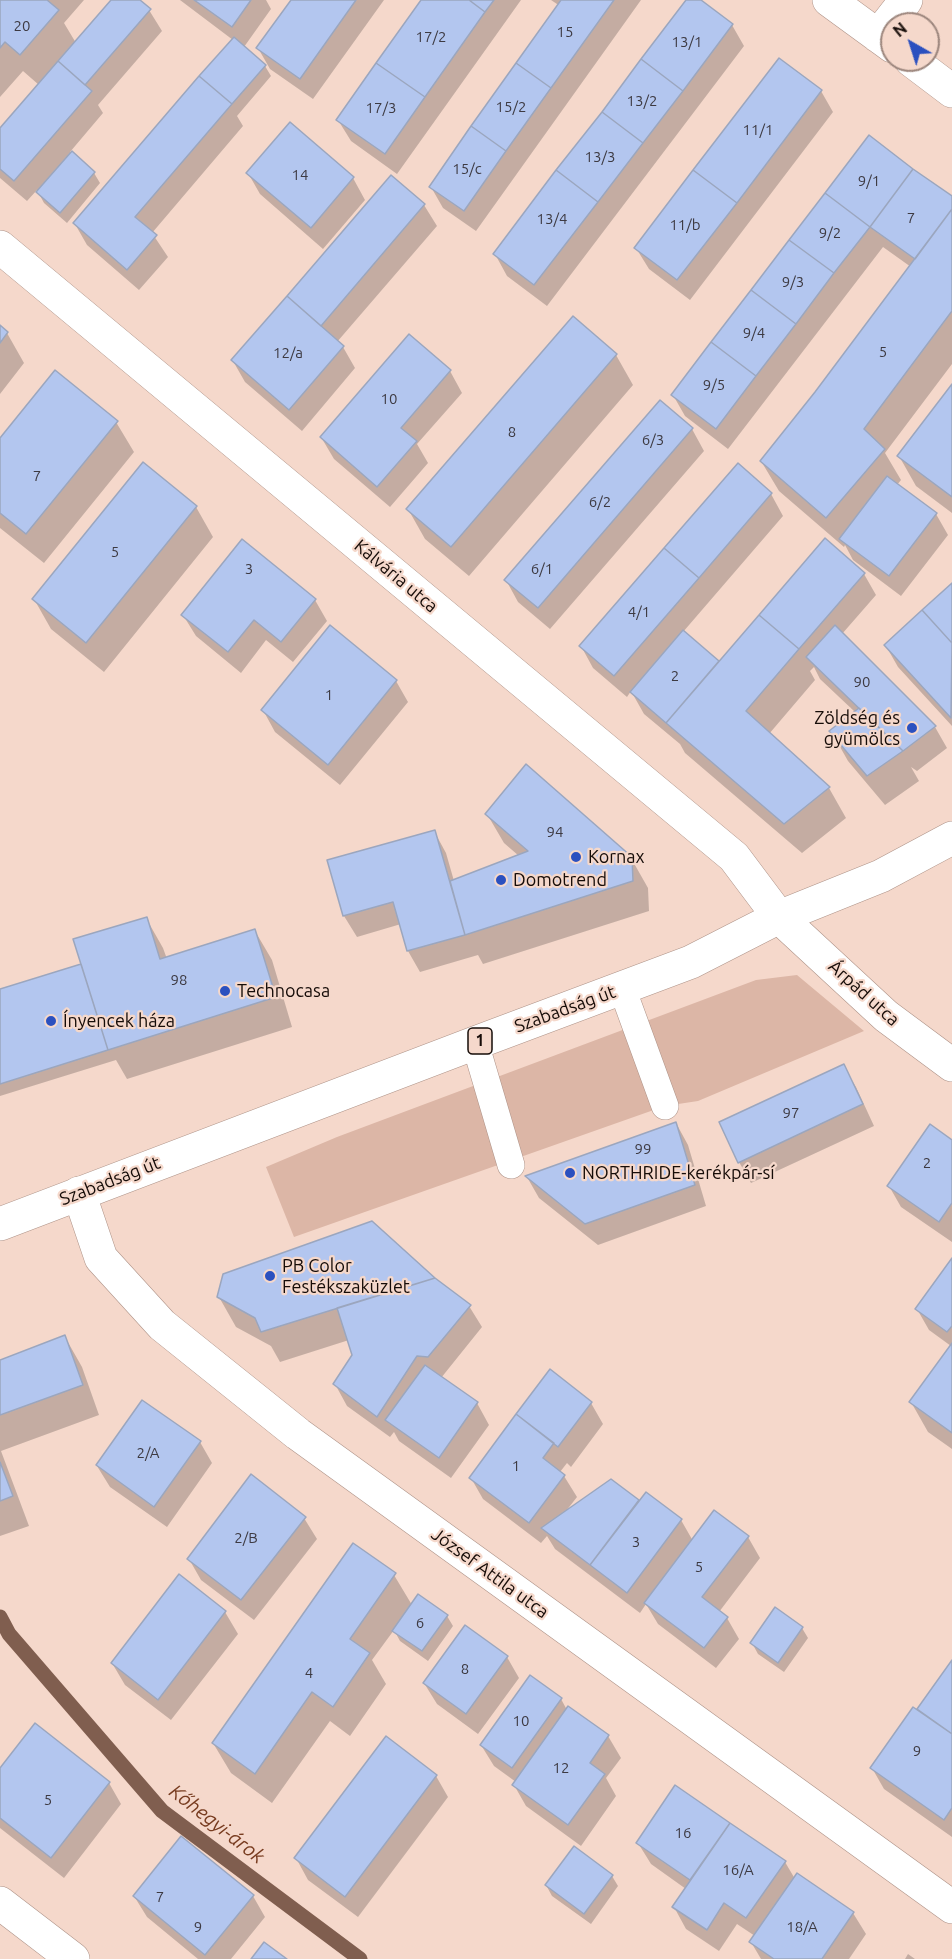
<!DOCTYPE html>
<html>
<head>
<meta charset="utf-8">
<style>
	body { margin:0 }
	#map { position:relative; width:952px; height:1959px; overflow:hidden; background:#f5d8cb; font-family:Ubuntu,sans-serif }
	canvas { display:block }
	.north { position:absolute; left:880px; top:12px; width:60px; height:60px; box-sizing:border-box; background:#f5d8cb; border:2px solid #9c867d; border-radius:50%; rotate:321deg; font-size:16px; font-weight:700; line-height:24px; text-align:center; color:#160c08 }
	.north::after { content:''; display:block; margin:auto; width:21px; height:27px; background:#2b50bf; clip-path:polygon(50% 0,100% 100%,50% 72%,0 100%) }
</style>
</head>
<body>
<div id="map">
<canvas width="952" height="1959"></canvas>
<div class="north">N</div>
</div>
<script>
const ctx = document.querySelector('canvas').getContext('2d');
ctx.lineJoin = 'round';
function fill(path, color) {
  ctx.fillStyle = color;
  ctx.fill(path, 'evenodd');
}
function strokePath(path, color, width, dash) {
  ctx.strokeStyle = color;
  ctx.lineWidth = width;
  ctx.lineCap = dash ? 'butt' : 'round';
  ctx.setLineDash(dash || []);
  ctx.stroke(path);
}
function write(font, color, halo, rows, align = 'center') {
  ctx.font = font + ' Ubuntu,sans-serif';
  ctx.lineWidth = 4.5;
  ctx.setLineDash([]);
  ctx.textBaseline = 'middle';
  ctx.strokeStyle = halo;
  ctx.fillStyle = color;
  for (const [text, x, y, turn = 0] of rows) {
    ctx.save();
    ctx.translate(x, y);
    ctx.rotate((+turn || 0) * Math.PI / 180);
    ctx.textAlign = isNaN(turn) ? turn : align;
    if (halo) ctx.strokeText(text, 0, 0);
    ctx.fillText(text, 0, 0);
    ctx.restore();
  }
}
fill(new Path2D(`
	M 797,975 L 864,1031 L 698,1101 L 665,1106 L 294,1237 L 266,1167 L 337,1137 L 756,980 Z`), '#dcb6a6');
fill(new Path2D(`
	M 0,0 L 84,0 L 64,23 L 76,43 L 112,0 L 138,0 L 149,10 L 162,31 L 98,105 L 103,113 L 70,152 L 94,173 L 100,183 L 67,223 L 44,203 L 37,190 L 27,201 L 0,178 L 0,130 L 39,85 L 23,71 L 0,97 Z
	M 180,0 L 266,0 L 271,9 L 244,47 L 265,66 L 271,76 L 237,116 L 243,126 L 152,233 L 168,257 L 139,290 L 87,245 L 75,224 L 233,40 Z
	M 292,0 L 384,0 L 313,99 L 270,69 L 258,48 Z
	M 424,0 L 521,0 L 397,174 L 351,141 L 338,120 Z
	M 551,0 L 641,0 L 476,231 L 443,208 L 431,187 L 560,6 Z
	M 688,0 L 698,0 L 732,25 L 744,46 L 547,306 L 507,276 L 495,254 Z
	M 821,91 L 833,112 L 690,300 L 649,269 L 636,248 Z
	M 290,124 L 353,178 L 365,200 L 323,249 L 260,194 L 248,173 Z
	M 870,137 L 952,198 L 952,364 L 885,453 L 901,480 L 897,485 L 936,514 L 948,535 L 901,596 L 853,560 L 845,545 L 844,547 L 779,491 L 761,461 L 816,393 L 911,267 L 883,247 L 728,449 L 685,416 L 673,395 Z
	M 391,177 L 424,205 L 437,226 L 337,342 L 343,347 L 355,368 L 302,431 L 245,382 L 233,361 Z
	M 0,327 L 7,333 L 24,363 L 0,394 Z
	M 409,336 L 450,371 L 462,393 L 417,444 L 428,463 L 390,507 L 334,459 L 321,437 Z
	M 616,355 L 633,385 L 469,576 L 425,539 L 408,509 Z
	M 952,386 L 952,513 L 916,486 L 899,456 Z
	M 116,422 L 134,452 L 44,563 L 0,528 L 0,441 Z
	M 692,429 L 704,451 L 550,629 L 518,602 L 506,580 Z
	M 738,465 L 771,494 L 783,516 L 683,632 L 719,663 L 864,574 L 876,595 L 842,634 L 935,727 L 947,748 L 917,771 L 911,767 L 919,781 L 885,805 L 848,761 L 831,731 L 855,712 L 820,679 L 814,667 L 810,671 L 815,680 L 769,734 L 829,788 L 846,818 L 802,853 L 685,753 L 680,744 L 644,714 L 631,691 L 627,697 L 593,668 L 581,646 Z
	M 196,507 L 213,537 L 104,672 L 51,629 L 34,599 Z
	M 952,585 L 952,726 L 898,667 L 886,646 Z
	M 315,600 L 327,621 L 293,662 L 266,640 L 241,673 L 196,636 L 183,615 Z
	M 396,681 L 408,702 L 340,785 L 275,732 L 263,710 Z
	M 487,814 L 631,858 L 648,888 L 649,911 L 483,964 L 478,955 L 420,972 L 408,951 L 401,924 L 357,937 L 344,916 L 329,861 L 434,831 L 446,853 L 454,881 L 519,856 L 504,843 Z
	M 146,918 L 163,948 L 167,959 L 255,931 L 272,960 L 292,1027 L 127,1079 L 116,1060 L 0,1096 L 0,991 L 83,965 Z
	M 843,1066 L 856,1087 L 874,1126 L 751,1183 L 739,1162 Z
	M 676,1123 L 688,1145 L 706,1206 L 598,1245 L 539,1198 L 527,1177 Z
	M 952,1142 L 952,1242 L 901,1207 L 889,1186 Z
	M 952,1261 L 952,1449 L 928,1432 L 911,1402 L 951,1346 L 929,1330 L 917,1309 Z
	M 434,1279 L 469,1306 L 482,1327 L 441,1378 L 477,1403 L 489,1425 L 451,1478 L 399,1441 L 394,1432 L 390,1437 L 347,1406 L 335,1384 L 353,1355 L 349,1340 L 280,1362 L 271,1346 L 236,1327 L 219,1297 Z
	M 65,1337 L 82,1367 L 99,1415 L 1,1451 L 29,1526 L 0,1536 L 0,1361 Z
	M 591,1403 L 603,1424 L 571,1467 L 567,1463 L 560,1472 L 564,1476 L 577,1497 L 566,1511 L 611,1481 L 640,1502 L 681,1520 L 693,1541 L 748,1537 L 760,1558 L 719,1612 L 727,1618 L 739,1639 L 716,1668 L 658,1624 L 646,1604 L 640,1613 L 555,1549 L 547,1536 L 541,1543 L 483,1499 L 471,1478 Z
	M 200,1442 L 212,1463 L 167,1527 L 110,1487 L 97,1466 Z
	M 304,1518 L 317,1539 L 254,1620 L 201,1580 L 189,1559 Z
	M 394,1575 L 412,1605 L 447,1616 L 453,1626 L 428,1661 L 400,1641 L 394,1630 L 372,1660 L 386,1684 L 350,1736 L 330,1721 L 272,1803 L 231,1773 L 213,1743 Z
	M 179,1577 L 225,1612 L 238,1634 L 171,1720 L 125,1685 L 112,1663 Z
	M 802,1628 L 808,1638 L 784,1672 L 758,1654 L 752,1643 Z
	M 507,1657 L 519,1678 L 478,1734 L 437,1704 L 424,1683 Z
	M 952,1662 L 952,1837 L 884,1789 L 872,1768 L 917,1711 Z
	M 561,1699 L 567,1710 L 569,1708 L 608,1736 L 621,1758 L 606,1778 L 616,1796 L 581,1846 L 526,1806 L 514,1785 L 516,1782 L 494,1766 L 481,1745 Z
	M 0,1770 L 109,1783 L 121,1804 L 64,1878 L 0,1828 Z
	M 436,1776 L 448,1797 L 358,1917 L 308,1880 L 296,1858 Z
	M 676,1787 L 785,1862 L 795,1879 L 853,1913 L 866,1934 L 849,1959 L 761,1959 L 751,1942 L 755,1936 L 737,1924 L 719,1951 L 686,1929 L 674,1907 L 686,1889 L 651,1864 L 638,1843 Z
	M 612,1876 L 618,1886 L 591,1924 L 552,1896 L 546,1885 Z
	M 134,1896 L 253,1896 L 265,1917 L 231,1959 L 198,1959 L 147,1917 Z
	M 908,1954 L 915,1959 L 905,1959 Z`), '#0003');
strokePath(new Path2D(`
	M 0,1617 L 9,1634 L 162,1811 L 360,1959`), '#805e4f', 15);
const building = new Path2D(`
	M 0,0 L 47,0 L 59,10 L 20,55 L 5,42 L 0,48 Z
	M 111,0 L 140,0 L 151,9 L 85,85 L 58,61 Z
	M 194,0 L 251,0 L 232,27 Z
	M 291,0 L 356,0 L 300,79 L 256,48 Z
	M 421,0 L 469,0 L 485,12 L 425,97 L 376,63 Z
	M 469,0 L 494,0 L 485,12 Z
	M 561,0 L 614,0 L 551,88 L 516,63 Z
	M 686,0 L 701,0 L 733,24 L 683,91 L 641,59 Z
	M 234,37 L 266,65 L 232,104 L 199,76 Z
	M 779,58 L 822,90 L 737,203 L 693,170 Z
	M 641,59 L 683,91 L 643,143 L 602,112 Z
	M 58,61 L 92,91 L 14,181 L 0,169 L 0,128 Z
	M 376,63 L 425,97 L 385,154 L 336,120 Z
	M 516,63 L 551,88 L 506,151 L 471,126 Z
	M 199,76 L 232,104 L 135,217 L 157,235 L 127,270 L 73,223 Z
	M 602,112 L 643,143 L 598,202 L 556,170 Z
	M 290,122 L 354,177 L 311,228 L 246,173 Z
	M 471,126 L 506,151 L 464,211 L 429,187 Z
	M 869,135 L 913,169 L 870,227 L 825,193 Z
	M 72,151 L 95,172 L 60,213 L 36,192 Z
	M 913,169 L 952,196 L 952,209 L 915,259 L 870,227 Z
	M 556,170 L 598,202 L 534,285 L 493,254 Z
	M 693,170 L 737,203 L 677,280 L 634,248 Z
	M 391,175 L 425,204 L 321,326 L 287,296 Z
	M 825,193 L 870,227 L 834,273 L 789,240 Z
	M 952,209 L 952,311 L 864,429 L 885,449 L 826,518 L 760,461 L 815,392 Z
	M 789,240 L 834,273 L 796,324 L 751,290 Z
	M 751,290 L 796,324 L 756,376 L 711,342 Z
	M 287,296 L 344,346 L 289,410 L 231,360 Z
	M 573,316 L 617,354 L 451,547 L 406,509 Z
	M 0,325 L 8,332 L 0,343 Z
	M 409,334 L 451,370 L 401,428 L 417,441 L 377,487 L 320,437 Z
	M 711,342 L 756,376 L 716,429 L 671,395 Z
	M 55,370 L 118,421 L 26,534 L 0,513 L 0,438 Z
	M 952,384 L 952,497 L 897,456 Z
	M 660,400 L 693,428 L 538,608 L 504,580 Z
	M 143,462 L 197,506 L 86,643 L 32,599 Z
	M 738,463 L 772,493 L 699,578 L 664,548 Z
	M 887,476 L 937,513 L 889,576 L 839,539 Z
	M 825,538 L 865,573 L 799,649 L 759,615 Z
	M 242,539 L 316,599 L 281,642 L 254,620 L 228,652 L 181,615 Z
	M 664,548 L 699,578 L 614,676 L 579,646 Z
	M 952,583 L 952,643 L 922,610 Z
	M 922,610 L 952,643 L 951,718 L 884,645 Z
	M 759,615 L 799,649 L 746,711 L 830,787 L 784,824 L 666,723 Z
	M 330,625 L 397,680 L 328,765 L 261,710 Z
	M 835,625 L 936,726 L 903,751 L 806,657 Z
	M 683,630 L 719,661 L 666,723 L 630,692 Z
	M 859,708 L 903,751 L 867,776 L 829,731 Z
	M 526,764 L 632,857 L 633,881 L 465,935 L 450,881 L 528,851 L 485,814 Z
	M 435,830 L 465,935 L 407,951 L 393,902 L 343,916 L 327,860 Z
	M 147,917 L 160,959 L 255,929 L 276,997 L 108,1050 L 73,939 Z
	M 81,964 L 108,1050 L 0,1084 L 0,989 Z
	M 844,1064 L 863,1104 L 738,1163 L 719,1122 Z
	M 676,1122 L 695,1185 L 585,1224 L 525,1176 Z
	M 930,1124 L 952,1140 L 952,1203 L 939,1222 L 887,1186 Z
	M 372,1221 L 435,1278 L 261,1332 L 255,1318 L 217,1297 L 223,1274 Z
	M 952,1258 L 952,1326 L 947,1332 L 915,1309 Z
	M 435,1278 L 471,1305 L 428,1357 L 417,1356 L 377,1417 L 333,1384 L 352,1355 L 337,1308 Z
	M 65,1335 L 83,1385 L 0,1415 L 0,1360 Z
	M 952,1343 L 952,1433 L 909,1402 Z
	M 425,1365 L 478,1402 L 439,1458 L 385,1420 Z
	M 550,1369 L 592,1402 L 558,1447 L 516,1414 Z
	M 142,1400 L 201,1441 L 154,1507 L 96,1465 Z
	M 516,1414 L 554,1443 L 543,1458 L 565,1475 L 529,1523 L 469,1478 Z
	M 0,1462 L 13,1496 L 0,1501 Z
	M 251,1474 L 306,1517 L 241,1600 L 187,1559 Z
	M 611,1479 L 639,1500 L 590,1565 L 541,1528 Z
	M 646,1492 L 682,1519 L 627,1593 L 590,1565 Z
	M 714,1510 L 749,1536 L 702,1597 L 728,1617 L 704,1648 L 644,1603 Z
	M 353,1543 L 396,1573 L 350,1639 L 370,1653 L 333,1707 L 312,1692 L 255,1774 L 212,1743 Z
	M 179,1574 L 226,1611 L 158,1700 L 111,1663 Z
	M 418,1594 L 448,1615 L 422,1651 L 392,1631 Z
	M 775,1607 L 803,1627 L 778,1663 L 750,1643 Z
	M 465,1625 L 508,1656 L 466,1714 L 423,1683 Z
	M 952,1660 L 952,1734 L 917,1709 Z
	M 530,1675 L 562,1698 L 512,1768 L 480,1745 Z
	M 568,1706 L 609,1735 L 590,1763 L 605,1774 L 568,1825 L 512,1785 Z
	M 913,1707 L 952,1734 L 952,1808 L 944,1820 L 870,1768 Z
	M 35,1723 L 110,1782 L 51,1858 L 0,1818 L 0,1768 Z
	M 386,1736 L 437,1775 L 345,1897 L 294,1858 Z
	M 675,1785 L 730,1823 L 690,1880 L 636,1843 Z
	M 730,1823 L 786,1861 L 746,1918 L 724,1903 L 707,1930 L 672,1907 Z
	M 181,1836 L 254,1895 L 205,1955 L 133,1896 Z
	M 574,1846 L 613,1875 L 584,1914 L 545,1885 Z
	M 797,1873 L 854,1912 L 822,1959 L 774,1959 L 749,1942 Z
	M 264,1942 L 287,1959 L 251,1959 Z`);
fill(building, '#b3c6ef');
strokePath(building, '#9ba6be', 1.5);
const lane = new Path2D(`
	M 622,988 L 665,1106
	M 475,1043 L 511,1165`);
const street = new Path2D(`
	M 829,0 L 892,46
	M 878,36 L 906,0
	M 911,60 L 952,91
	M 0,247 L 734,857 L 779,917 L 886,1016 L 952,1065
	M 79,1193 L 101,1258 L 162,1325 L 298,1434 L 952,1907
	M 0,1903 L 73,1959`);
const primary = new Path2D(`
	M 0,1224 L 475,1043 L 691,962 L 779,917 L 881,876 L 952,838`);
strokePath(lane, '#ae9388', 28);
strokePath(street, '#ae9388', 34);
strokePath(primary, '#ae9388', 34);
strokePath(lane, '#fff', 27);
strokePath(street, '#fff', 33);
strokePath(primary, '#fff', 33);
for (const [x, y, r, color] of [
	[912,728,6,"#2b50bf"],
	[576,857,6,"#2b50bf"],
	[501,880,6,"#2b50bf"],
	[225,991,6,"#2b50bf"],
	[51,1021,6,"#2b50bf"],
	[570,1173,6,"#2b50bf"],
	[270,1276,6,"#2b50bf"]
]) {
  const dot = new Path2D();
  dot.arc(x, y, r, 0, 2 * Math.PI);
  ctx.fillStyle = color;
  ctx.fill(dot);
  strokePath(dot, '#f5d8cb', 2);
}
write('15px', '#3d3a42', null, [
	["20",22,26],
	["15",565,32],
	["17/2",431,37],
	["13/1",687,42],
	["13/2",642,101],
	["15/2",511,107],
	["17/3",381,108],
	["11/1",758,130],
	["13/3",600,157],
	["15/c",467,169],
	["14",300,175],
	["9/1",869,181],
	["7",911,218],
	["13/4",552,219],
	["11/b",685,225],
	["9/2",830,233],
	["9/3",793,282],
	["9/4",754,333],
	["5",883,352],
	["12/a",288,353],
	["9/5",714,385],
	["10",389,399],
	["8",512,432],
	["6/3",653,440],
	["7",37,476],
	["6/2",600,502],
	["5",115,552],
	["3",249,569],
	["6/1",542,569],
	["4/1",639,612],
	["2",675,676],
	["90",862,682],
	["1",329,695],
	["94",555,832],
	["98",179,980],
	["97",791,1113],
	["99",643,1149],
	["2",927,1163],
	["2/A",148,1453],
	["1",516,1466],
	["2/B",246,1538],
	["3",636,1542],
	["5",699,1567],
	["6",420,1623],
	["8",465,1669],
	["4",309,1673],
	["10",521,1721],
	["9",917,1751],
	["12",561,1768],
	["5",48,1800],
	["16",683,1833],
	["16/A",738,1870],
	["7",160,1897],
	["9",198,1927],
	["18/A",802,1927]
]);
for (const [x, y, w] of [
	[480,1041,24]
]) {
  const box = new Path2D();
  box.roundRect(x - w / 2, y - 13, w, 26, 4.5);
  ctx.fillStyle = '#f5d8cb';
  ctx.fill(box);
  strokePath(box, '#160c08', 1.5);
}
write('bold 16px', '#160c08', null, [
	["1",480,1041]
]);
write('18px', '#160c08', '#f5d8cb', [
	["Kálvária utca",396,576,40],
	["Árpád utca",864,993,42],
	["Szabadság út",565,1009,-20],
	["Szabadság út",110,1181,-21],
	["József Attila utca",490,1573,36]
]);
write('18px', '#160c08', '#f5d8cb', [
	["Zöldség és",900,718,"right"],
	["gyümölcs",900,739,"right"],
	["Kornax",588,857],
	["Domotrend",513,880],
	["Technocasa",237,991],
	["Ínyencek háza",63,1021],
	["NORTHRIDE-kerékpár-sí",582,1173],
	["PB Color",282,1266],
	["Festékszaküzlet",282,1287]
], 'left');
write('italic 20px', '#783c20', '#f5d8cb', [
	["Kőhegyi-árok",217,1824,38]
]);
</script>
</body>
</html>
